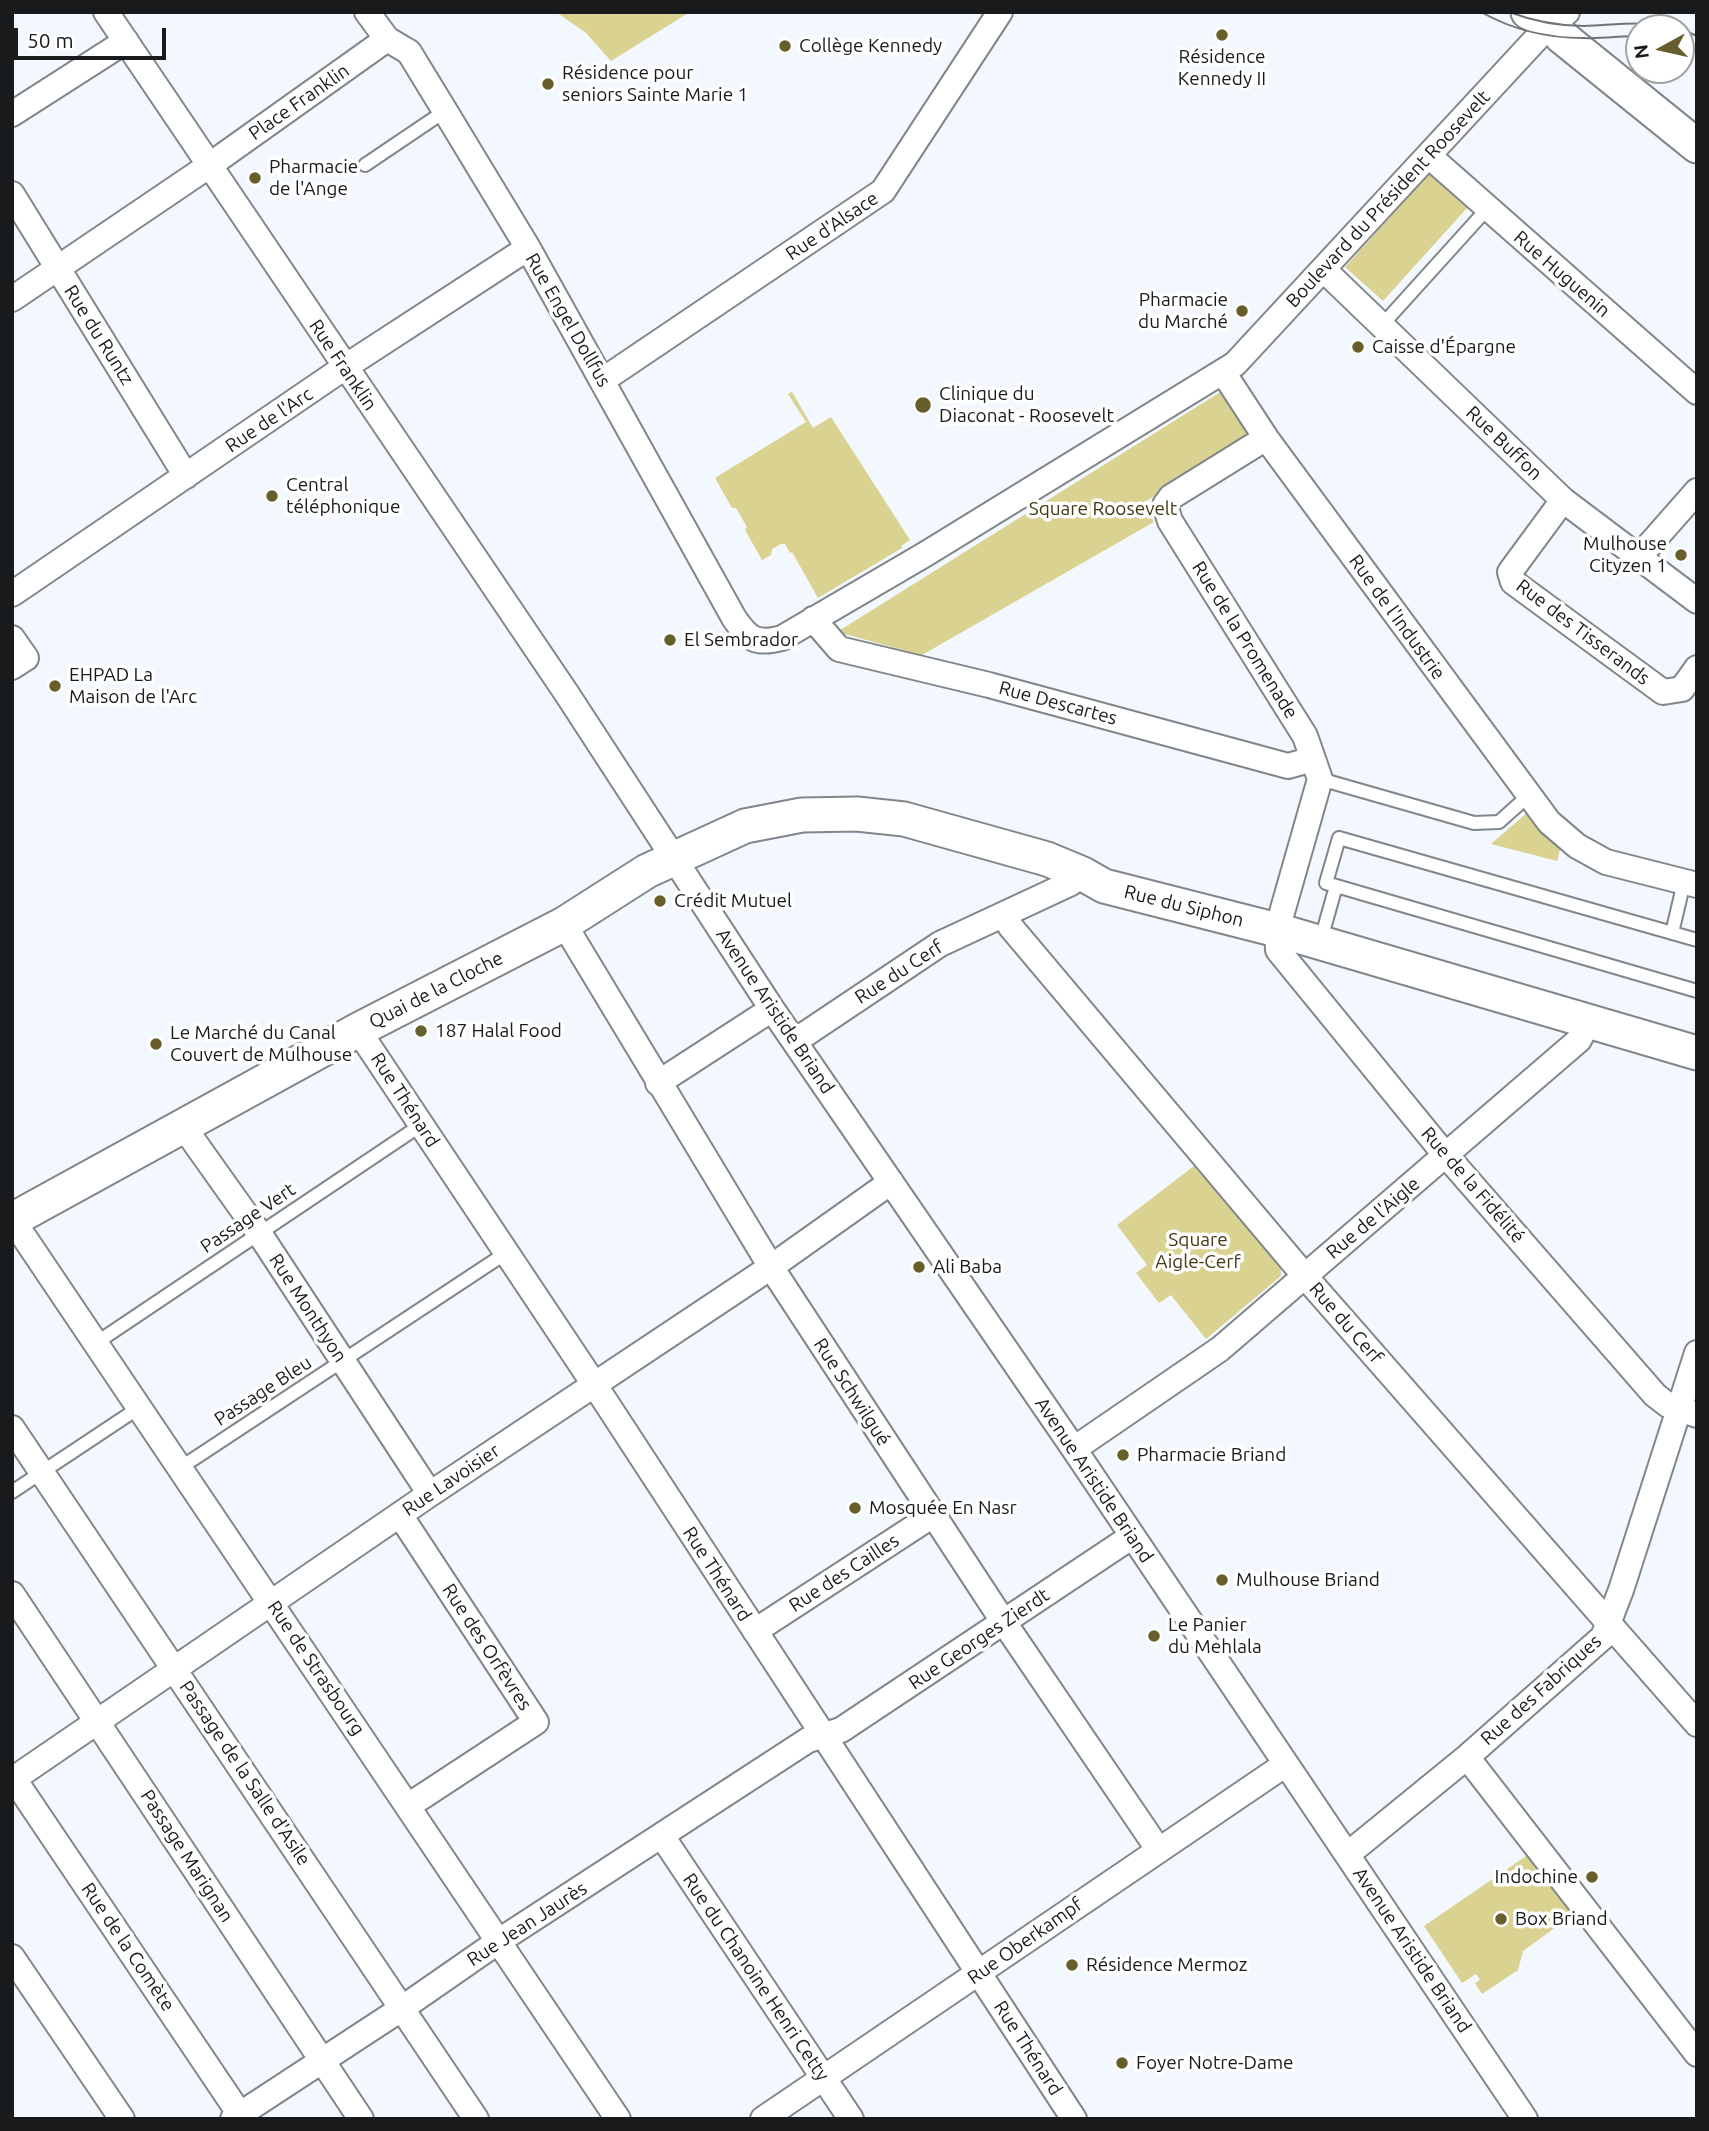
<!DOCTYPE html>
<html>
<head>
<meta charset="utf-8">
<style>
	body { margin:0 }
	#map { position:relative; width:1709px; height:2131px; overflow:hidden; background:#f2f8fd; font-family:Ubuntu,sans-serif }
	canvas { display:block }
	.frame { position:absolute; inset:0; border:14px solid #181a1b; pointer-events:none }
	.north { position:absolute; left:1625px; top:14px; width:70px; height:70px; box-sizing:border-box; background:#fff; border:2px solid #a3a3a4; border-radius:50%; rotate:262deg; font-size:19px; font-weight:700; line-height:28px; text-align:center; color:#181a1b }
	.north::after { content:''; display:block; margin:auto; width:24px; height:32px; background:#665f2c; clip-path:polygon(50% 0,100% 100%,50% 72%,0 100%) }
	.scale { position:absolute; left:14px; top:28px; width:152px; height:32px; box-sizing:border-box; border:4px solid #181a1b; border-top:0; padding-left:9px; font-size:21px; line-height:24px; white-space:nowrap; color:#181a1b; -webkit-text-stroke:5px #fff; paint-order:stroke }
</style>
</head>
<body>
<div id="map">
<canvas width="1709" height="2131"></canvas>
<div class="frame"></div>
<div class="north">N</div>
<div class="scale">50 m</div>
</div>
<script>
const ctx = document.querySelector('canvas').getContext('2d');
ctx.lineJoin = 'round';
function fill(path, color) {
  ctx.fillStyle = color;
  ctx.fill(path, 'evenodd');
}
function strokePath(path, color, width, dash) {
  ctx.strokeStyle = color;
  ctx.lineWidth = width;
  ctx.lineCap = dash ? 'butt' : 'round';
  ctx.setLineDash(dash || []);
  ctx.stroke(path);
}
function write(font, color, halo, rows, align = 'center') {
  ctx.font = font + ' Ubuntu,sans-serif';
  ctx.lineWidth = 7;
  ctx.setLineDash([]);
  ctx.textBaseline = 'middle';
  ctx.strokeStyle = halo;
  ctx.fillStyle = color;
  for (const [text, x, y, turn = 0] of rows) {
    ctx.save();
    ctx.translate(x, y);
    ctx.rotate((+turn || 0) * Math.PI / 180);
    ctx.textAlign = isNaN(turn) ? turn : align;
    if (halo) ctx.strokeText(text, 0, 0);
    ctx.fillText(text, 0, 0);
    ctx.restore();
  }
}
fill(new Path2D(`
	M 556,12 L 690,12 L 611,61 L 586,33 Z
	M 1429,174 L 1467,208 L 1383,301 L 1345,267 Z
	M 1222,391 L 1250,436 L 1143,503 L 1154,522 L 922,655 L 837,632 Z
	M 792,392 L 813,428 L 831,417 L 910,540 L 901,546 L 902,548 L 818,598 L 792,552 L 790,553 L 785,544 L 781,544 L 772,549 L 771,555 L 762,560 L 745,530 L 747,527 L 736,508 L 732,508 L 715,478 L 806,422 L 788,394 Z
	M 1529,811 L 1561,846 L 1557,861 L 1491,844 Z
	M 1194,1166 L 1281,1267 L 1281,1276 L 1206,1339 L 1171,1295 L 1159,1303 L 1136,1273 L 1147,1265 L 1117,1225 Z
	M 1532,1852 L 1578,1911 L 1523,1951 L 1518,1970 L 1482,1994 L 1475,1983 L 1480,1980 L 1476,1974 L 1462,1983 L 1424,1926 Z`), '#dad290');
const lane = new Path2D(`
	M 365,165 L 445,111
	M 1383,324 L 1487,209
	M 1320,779 L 1474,823 L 1499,822 L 1528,796
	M 1672,933 L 1684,882
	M 1697,940 L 1339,838 L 1326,883 L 1697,991
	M 1320,943 L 1336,886
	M 96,1343 L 421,1125
	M 180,1468 L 506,1253
	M 12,1492 L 140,1407`);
const street = new Path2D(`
	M 106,12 L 567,694 L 772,1009 L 1074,1449 L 1525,2119
	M 367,12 L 387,39 L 409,52 L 445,111 L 528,248 L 734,618 C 748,639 756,645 782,638 L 924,555 L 1235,364 L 1551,23 L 1567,12
	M 12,114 L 126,41
	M 1429,156 L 1697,392
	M 12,194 L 186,476
	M 1324,270 L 1563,500 L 1697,601
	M 12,299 L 210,165 L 387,39
	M 1223,372 L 1266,438 L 1549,822 L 1577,846 L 1606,862 L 1697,885
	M 603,380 L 883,191 L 1000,12
	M 1266,438 L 1171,497 L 1165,505 L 1170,521 L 1305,736 L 1320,779 L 1277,930 L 1278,950 L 1438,1146 L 1655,1395 L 1668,1405 L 1697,1415
	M 1563,500 L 1510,572 L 1513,582 L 1663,692 L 1682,689 L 1697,668
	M 1638,558 L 1697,491
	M 12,594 L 345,367 L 528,248
	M 813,619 L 839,649 L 989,685 L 1288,766 L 1313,759
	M 12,638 L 26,658 L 12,667
	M 1007,913 L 1010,926 L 1309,1281 L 1697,1724
	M 564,924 L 771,1267 L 999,1615 L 1158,1849
	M 358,1030 L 594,1384 L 1074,2119
	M 795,1041 L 940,944 L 1071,883 L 1083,874
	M 658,1083 L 772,1009
	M 183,1126 L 259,1233 L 430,1494
	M 12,1219 L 618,2119
	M 12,1428 L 476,2119
	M 1074,1449 L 1220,1349 L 1579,1040 L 1589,1020
	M 400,1515 L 536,1722 L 408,1806
	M 12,1594 L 361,2119
	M 755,1631 L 933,1515
	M 1467,1757 L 1697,2054
	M 12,1776 L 243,2119
	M 12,1780 L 430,1494 L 771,1267 L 891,1182
	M 662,1836 L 851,2119
	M 1348,1854 L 1467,1757 L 1603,1637 L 1621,1590 L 1697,1353
	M 12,1957 L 122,2119
	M 233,2119 L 401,2009 L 499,1941 L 808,1740 L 841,1730 L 1131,1537
	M 763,2119 L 1286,1764`);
const secondary = new Path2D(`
	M 1528,12 L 1551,23 L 1562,37 L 1697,146
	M 12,1220 L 358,1030 L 564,924 L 647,871 L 745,826 L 802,815 L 857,814 L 904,819 L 1047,859 L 1083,874 L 1104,886 L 1277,930 L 1697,1053`);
strokePath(lane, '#80868a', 16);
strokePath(street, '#80868a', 28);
strokePath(secondary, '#80868a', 37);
strokePath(lane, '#fff', 12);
strokePath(street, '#fff', 24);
strokePath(secondary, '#fff', 33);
strokePath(new Path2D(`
	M 1481,12 C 1513,30 1546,38 1583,38 C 1602,39 1620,36 1639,36
	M 1509,12 C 1533,21 1558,26 1584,26 C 1615,25 1645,20 1676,28
	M 1681,29 L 1697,36
	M 1681,43 L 1697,50`), '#727578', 2);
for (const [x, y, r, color] of [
	[1222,35,7,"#665f2c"],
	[785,46,7,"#665f2c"],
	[548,84,7,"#665f2c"],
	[255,178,7,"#665f2c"],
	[1242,311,7,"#665f2c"],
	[1358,347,7,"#665f2c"],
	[923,405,9,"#665f2c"],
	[272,496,7,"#665f2c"],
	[1681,555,7,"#665f2c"],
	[670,640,7,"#665f2c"],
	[55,686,7,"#665f2c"],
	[660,901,7,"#665f2c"],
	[421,1031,7,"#665f2c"],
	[156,1044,7,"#665f2c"],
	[919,1267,7,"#665f2c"],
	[1123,1455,7,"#665f2c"],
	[855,1508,7,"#665f2c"],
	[1222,1580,7,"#665f2c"],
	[1154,1636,7,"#665f2c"],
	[1592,1877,7,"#665f2c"],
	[1501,1919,7,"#665f2c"],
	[1072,1965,7,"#665f2c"],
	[1122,2063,7,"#665f2c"]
]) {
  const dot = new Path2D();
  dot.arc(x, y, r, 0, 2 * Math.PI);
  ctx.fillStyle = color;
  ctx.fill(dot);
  strokePath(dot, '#fff', 2.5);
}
write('19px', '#181a1b', '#fff', [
	["Collège Kennedy",799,46],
	["Résidence",1222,57,"center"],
	["Kennedy II",1222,79,"center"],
	["Résidence pour",562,73],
	["seniors Sainte Marie 1",562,95],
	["Pharmacie",269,167],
	["de l'Ange",269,189],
	["Pharmacie",1228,300,"right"],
	["du Marché",1228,322,"right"],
	["Caisse d'Épargne",1372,347],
	["Clinique du",939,394],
	["Diaconat - Roosevelt",939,416],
	["Central",286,485],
	["téléphonique",286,507],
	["Mulhouse",1667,544,"right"],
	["Cityzen 1",1667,566,"right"],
	["El Sembrador",684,640],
	["EHPAD La",69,675],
	["Maison de l'Arc",69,697],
	["Crédit Mutuel",674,901],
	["187 Halal Food",435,1031],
	["Le Marché du Canal",170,1033],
	["Couvert de Mulhouse",170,1055],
	["Ali Baba",933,1267],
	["Pharmacie Briand",1137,1455],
	["Mosquée En Nasr",869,1508],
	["Mulhouse Briand",1236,1580],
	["Le Panier",1168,1625],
	["du Mehlala",1168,1647],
	["Indochine",1578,1877,"right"],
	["Box Briand",1515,1919],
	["Résidence Mermoz",1086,1965],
	["Foyer Notre-Dame",1136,2063]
], 'left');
write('19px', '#181a1b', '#fff', [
	["Place Franklin",299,102,-35],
	["Boulevard du Président Roosevelt",1388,199,-47],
	["Rue d'Alsace",832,226,-34],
	["Rue Huguenin",1562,274,41],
	["Rue Engel Dollfus",568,320,60],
	["Rue du Runtz",99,335,58],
	["Rue Franklin",343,365,56],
	["Rue de l'Arc",269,420,-34],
	["Rue Buffon",1504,443,44],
	["Rue de l'Industrie",1397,617,54],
	["Rue des Tisserands",1583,632,37],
	["Rue de la Promenade",1245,640,58],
	["Rue Descartes",1058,703,15],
	["Rue du Siphon",1184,906,14],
	["Rue du Cerf",899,972,-33],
	["Quai de la Cloche",436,990,-27],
	["Avenue Aristide Briand",775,1011,56],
	["Rue Thénard",405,1100,57],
	["Rue de la Fidélité",1473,1185,49],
	["Passage Vert",248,1218,-34],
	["Rue de l'Aigle",1373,1218,-40],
	["Rue Monthyon",308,1308,57],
	["Rue du Cerf",1346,1323,49],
	["Passage Bleu",263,1391,-33],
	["Rue Schwilgué",852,1392,57],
	["Rue Lavoisier",451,1480,-34],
	["Avenue Aristide Briand",1094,1480,56],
	["Rue des Cailles",844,1573,-33],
	["Rue Thénard",717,1574,57],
	["Rue Georges Zierdt",979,1639,-34],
	["Rue des Orfèvres",487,1647,57],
	["Rue de Strasbourg",316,1668,56],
	["Rue des Fabriques",1541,1690,-42],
	["Passage de la Salle d'Asile",245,1773,56],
	["Passage Marignan",187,1856,57],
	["Rue Jean Jaurès",527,1924,-33],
	["Rue Oberkampf",1025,1941,-35],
	["Rue de la Comète",128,1947,56],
	["Avenue Aristide Briand",1412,1950,56],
	["Rue du Chanoine Henri Cetty",756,1977,56],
	["Rue Thénard",1028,2048,57]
]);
write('19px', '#403b0f', '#fff', [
	["Square Roosevelt",1103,509],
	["Square",1198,1240],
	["Aigle-Cerf",1198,1262]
]);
</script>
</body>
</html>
